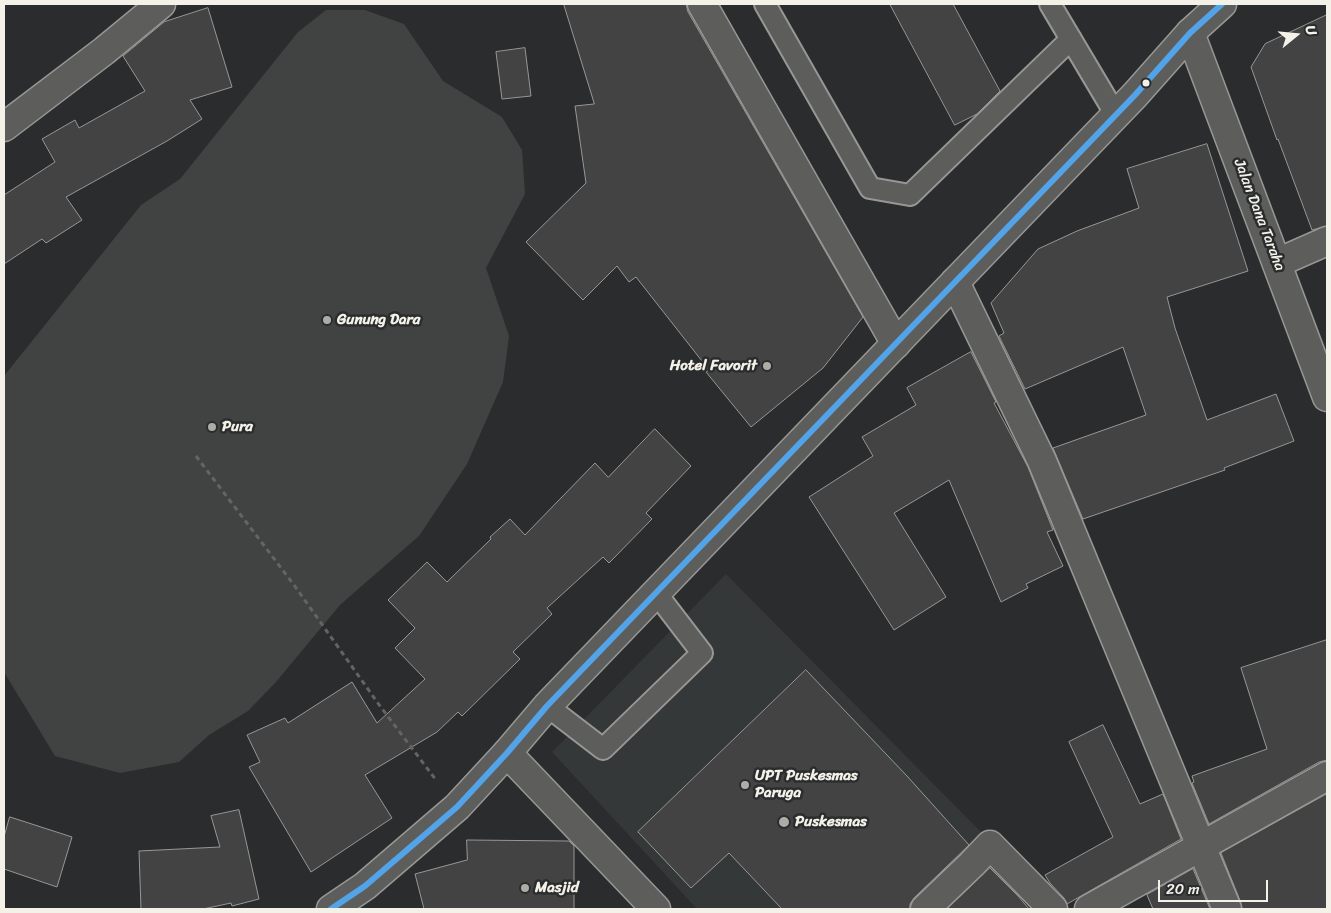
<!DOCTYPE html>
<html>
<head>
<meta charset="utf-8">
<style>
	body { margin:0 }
	#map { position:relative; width:1331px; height:913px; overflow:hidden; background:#2b2c2d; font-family:Sriracha,sans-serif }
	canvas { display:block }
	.frame { position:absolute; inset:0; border:5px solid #f4f1e8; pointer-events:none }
	.north { position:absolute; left:1271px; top:10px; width:50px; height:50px; -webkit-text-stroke:4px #2a2d2e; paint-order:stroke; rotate:73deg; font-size:14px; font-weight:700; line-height:20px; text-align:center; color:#f4f1e8 }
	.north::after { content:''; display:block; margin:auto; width:18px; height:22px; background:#f4f1e8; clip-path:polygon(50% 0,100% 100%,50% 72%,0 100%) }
	.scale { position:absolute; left:1158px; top:880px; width:110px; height:22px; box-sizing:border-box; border:2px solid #f4f1e8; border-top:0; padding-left:6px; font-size:15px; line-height:18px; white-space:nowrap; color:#f4f1e8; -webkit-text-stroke:4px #2a2d2e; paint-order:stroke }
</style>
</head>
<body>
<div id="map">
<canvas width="1331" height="913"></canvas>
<div class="frame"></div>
<div class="north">U</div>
<div class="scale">20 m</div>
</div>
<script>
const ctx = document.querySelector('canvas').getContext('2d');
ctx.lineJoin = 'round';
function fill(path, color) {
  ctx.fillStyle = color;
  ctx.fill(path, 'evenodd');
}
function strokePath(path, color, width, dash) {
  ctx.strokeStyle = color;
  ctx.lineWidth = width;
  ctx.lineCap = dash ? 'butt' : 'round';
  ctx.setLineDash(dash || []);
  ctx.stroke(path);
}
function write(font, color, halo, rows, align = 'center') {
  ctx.font = font + ' Sriracha,sans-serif';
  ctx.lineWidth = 5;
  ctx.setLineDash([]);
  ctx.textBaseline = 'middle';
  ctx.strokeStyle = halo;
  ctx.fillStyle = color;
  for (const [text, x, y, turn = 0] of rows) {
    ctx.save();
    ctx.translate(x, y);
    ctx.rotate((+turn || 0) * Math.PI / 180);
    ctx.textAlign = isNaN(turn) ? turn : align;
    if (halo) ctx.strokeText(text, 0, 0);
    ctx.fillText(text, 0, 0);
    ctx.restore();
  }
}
fill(new Path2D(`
	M 726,574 L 982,833 L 906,909 L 697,909 L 552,752 Z`), '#353838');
fill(new Path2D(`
	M 326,10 L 365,10 L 404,24 L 443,81 L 502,117 L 522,150 L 525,194 L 486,268 L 509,336 L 503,382 L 467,464 L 419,536 L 340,605 L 276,682 L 248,711 L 209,735 L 179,762 L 120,773 L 55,756 L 4,672 L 4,376 L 141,205 L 180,179 L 298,32 Z`), '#414242');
const building = new Path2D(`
	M 564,4 L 686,4 L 688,12 L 863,317 L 823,368 L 751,427 L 706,372 L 709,370 L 636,277 L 629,282 L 617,266 L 583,300 L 526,242 L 586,183 L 575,106 L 594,104 Z
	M 890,4 L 953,4 L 1000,91 L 977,114 L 955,125 Z
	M 208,8 L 232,87 L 190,100 L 202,119 L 167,141 L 66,197 L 82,220 L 46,243 L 42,239 L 4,264 L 4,195 L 55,162 L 42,139 L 75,120 L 79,128 L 145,91 L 123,56 L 164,22 Z
	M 1327,15 L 1327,226 L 1312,230 L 1278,139 L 1277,140 L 1251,67 L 1265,44 Z
	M 525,48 L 531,96 L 502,99 L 496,52 Z
	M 1207,144 L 1248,271 L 1167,297 L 1175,328 L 1207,420 L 1276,394 L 1294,441 L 1224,468 L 1225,470 L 1083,519 L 1053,448 L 1146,415 L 1123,347 L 1025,389 L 999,336 L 1004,333 L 991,303 L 1038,249 L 1077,231 L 1139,208 L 1127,169 Z
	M 971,352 L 996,402 L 994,403 L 1028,467 L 1053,530 L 1047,532 L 1063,566 L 1026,584 L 1028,588 L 1001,602 L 949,480 L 894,513 L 946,597 L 894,630 L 809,497 L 873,456 L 862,437 L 916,405 L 907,388 Z
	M 655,429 L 691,466 L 646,513 L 652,519 L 609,563 L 603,557 L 547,608 L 552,614 L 513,652 L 520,659 L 462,716 L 458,712 L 437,732 L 365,775 L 392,818 L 311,872 L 249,767 L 260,762 L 247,735 L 285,718 L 288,723 L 352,682 L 377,723 L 425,679 L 395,648 L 415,628 L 388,600 L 427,562 L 447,582 L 491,539 L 490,537 L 510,519 L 525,535 L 595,463 L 608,477 Z
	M 1327,640 L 1327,760 L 1319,762 L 1209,824 L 1192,783 L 1194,782 L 1192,776 L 1267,749 L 1241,668 Z
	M 806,670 L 907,776 L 969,845 L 914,898 L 910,904 L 910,909 L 782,909 L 729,853 L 691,888 L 638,832 Z
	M 1103,725 L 1140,804 L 1163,794 L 1181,839 L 1067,904 L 1064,898 L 1050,883 L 1045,875 L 1113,837 L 1069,742 Z
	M 1327,794 L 1327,909 L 1242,909 L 1241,903 L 1221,853 Z
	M 239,810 L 259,899 L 232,906 L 231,903 L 203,909 L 141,909 L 139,851 L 220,847 L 211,816 Z
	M 10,817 L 72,837 L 57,887 L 4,869 L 4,837 Z
	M 467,840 L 569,841 L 574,846 L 574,909 L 424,909 L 415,874 L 467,860 Z
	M 990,868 L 1018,896 L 1029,909 L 947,909 Z
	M 1193,869 L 1210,909 L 1153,909 L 1147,895 Z`);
fill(building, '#434344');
strokePath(building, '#979796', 1);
const service = new Path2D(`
	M 765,4 L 870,188 L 910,195 L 1071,39
	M 1050,4 L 1116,115
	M 547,706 L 603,749 L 702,653 L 656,593`);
const minor = new Path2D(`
	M 702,4 L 896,344
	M 4,127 L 104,51 L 161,4
	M 1277,263 L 1327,241
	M 955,282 L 1042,461 L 1227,909
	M 507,753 L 656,909
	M 925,909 L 972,864 L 990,845 L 1053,909
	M 1089,909 L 1327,776`);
const tertiary = new Path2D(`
	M 1190,33 L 1327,397`);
const secondary = new Path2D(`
	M 331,909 L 365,886 L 457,807 L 507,753 L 547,706 L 1135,95 L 1190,33 L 1222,4`);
strokePath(service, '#979796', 24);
strokePath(minor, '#979796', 31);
strokePath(tertiary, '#979796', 31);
strokePath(secondary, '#979796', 31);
strokePath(new Path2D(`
	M 196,456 L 294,585 L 380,706 L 436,780`), '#646464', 3, [5, 4]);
strokePath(service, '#5d5d5c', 20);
strokePath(minor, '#5d5d5c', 28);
strokePath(tertiary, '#5d5d5c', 28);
strokePath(secondary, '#5d5d5c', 28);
strokePath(new Path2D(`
	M 331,909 L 365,886 L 457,807 L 507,753 L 547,706 L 1135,95 L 1190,33 L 1222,4`), '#53a3e8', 6);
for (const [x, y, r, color] of [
	[1146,83,4.5,"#f4f1e8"],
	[327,320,5,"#aeaca7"],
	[767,366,5,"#aeaca7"],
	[212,427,5,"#aeaca7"],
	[745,785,5,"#aeaca7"],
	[784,822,6,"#aeaca7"],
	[525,888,5,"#aeaca7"]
]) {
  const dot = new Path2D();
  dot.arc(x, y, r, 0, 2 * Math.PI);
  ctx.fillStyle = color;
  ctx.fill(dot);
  strokePath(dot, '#2a2d2e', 2);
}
write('15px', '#f4f1e8', '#2a2d2e', [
	["Jalan Dana Taraha",1259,215,69]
]);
write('bold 15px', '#f4f1e8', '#2a2d2e', [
	["Gunung Dara",337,320],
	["Hotel Favorit",757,366,"right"],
	["Pura",222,427],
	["UPT Puskesmas",755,776],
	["Paruga",755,793],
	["Puskesmas",795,822],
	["Masjid",535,888]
], 'left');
</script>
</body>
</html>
